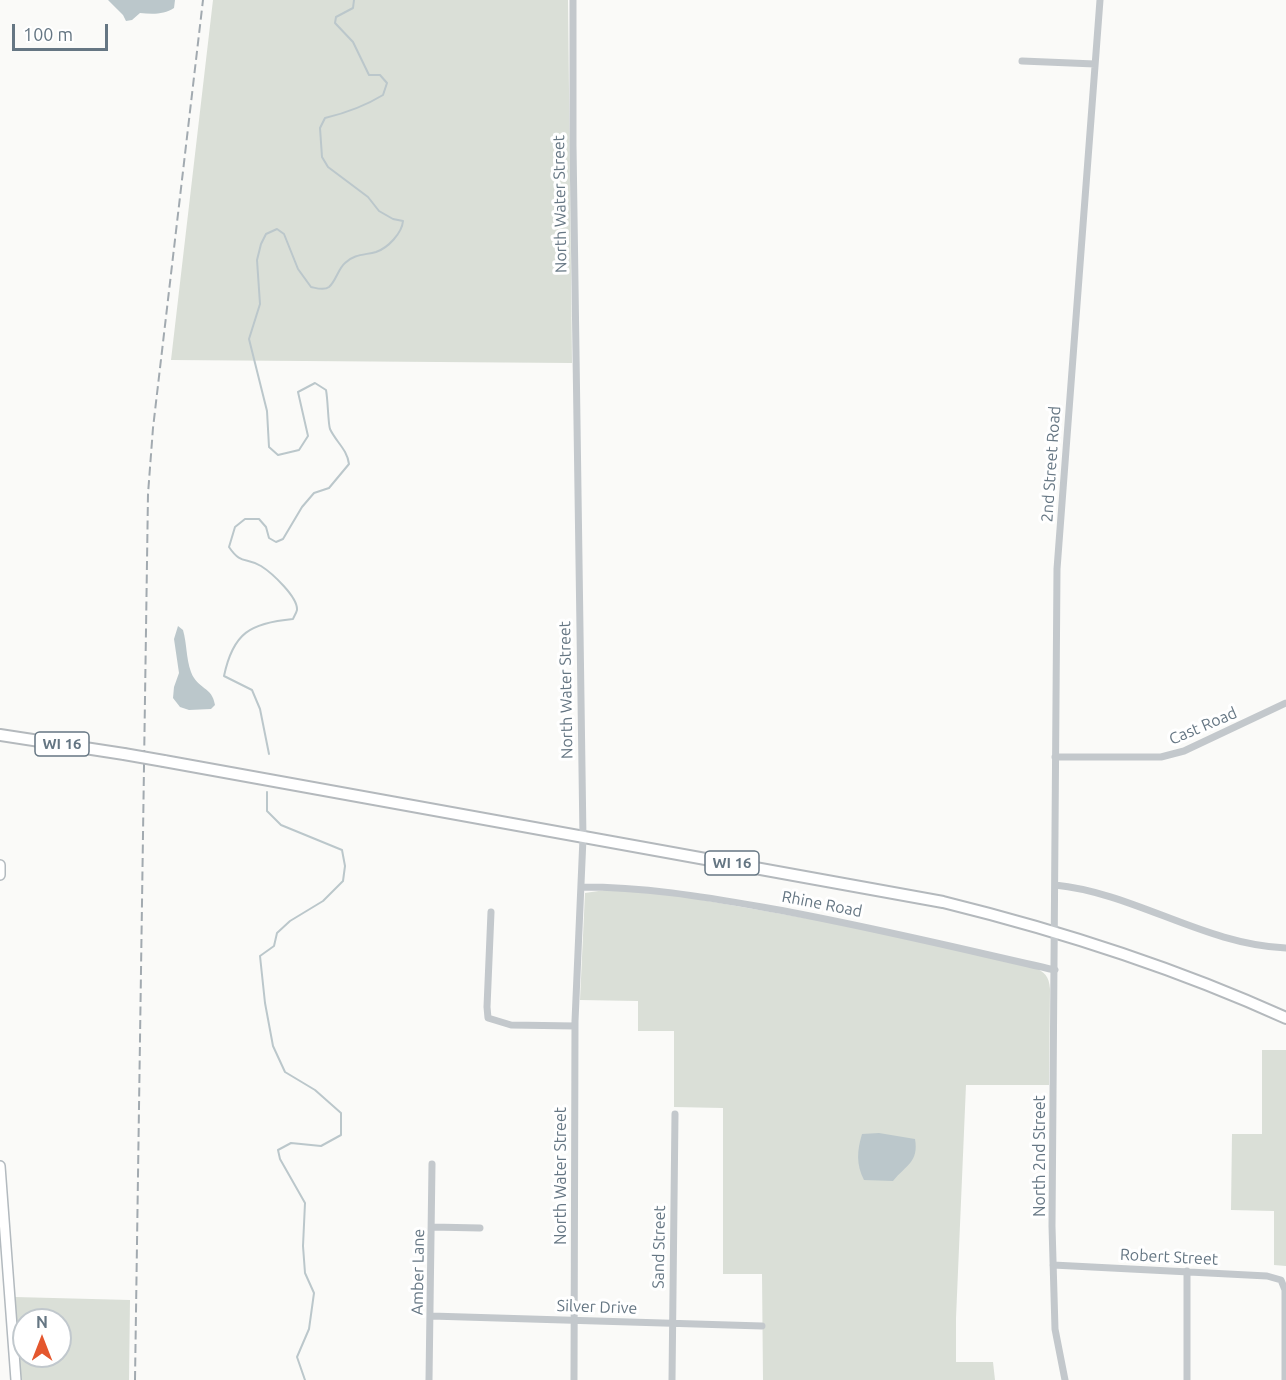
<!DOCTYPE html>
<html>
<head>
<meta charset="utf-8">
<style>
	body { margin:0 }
	#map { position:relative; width:1286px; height:1380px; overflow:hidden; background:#fafaf8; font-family:Ubuntu,sans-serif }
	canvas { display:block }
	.north { position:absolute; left:12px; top:1308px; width:60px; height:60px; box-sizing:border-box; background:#fff; border:2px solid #c1c8cd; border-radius:50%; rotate:0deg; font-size:16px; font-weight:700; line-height:24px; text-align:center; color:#657683 }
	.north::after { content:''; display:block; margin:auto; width:21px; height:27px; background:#e4572e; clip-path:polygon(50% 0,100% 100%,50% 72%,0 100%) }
	.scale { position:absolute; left:12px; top:24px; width:96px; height:27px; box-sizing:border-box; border:3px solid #657683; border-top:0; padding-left:8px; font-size:18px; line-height:21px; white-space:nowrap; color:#657683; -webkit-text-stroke:4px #fff; paint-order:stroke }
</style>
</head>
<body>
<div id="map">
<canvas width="1286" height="1380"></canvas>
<div class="north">N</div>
<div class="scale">100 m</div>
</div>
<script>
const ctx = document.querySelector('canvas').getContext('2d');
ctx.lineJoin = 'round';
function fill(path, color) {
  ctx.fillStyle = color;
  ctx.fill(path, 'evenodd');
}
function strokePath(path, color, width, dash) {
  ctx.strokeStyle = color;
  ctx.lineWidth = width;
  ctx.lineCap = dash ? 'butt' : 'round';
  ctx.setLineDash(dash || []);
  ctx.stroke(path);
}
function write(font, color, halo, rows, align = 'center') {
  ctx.font = font + ' Ubuntu,sans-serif';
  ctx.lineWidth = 6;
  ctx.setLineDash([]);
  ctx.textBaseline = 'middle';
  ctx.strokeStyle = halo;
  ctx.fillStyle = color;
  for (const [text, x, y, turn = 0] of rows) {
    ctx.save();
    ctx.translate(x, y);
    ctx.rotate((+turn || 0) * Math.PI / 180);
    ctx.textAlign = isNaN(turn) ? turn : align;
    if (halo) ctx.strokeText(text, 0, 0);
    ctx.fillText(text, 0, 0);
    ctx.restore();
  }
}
fill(new Path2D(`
	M 213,0 L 568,0 L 572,363 L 171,360 Z
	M 612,889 L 651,891 L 873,930 L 1033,967 C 1045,972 1049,976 1050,989 L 1049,1085 L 966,1085 L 956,1318 L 956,1362 L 993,1362 L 995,1380 L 763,1380 L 762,1274 L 723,1274 L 723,1108 L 674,1107 L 674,1031 L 638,1031 L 638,1001 L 580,1000 L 585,893 Z
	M 1262,1050 L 1286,1050 L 1286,1266 L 1274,1265 L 1274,1211 L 1231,1210 L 1232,1134 L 1262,1134 Z
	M 15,1297 L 130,1300 L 129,1380 L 21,1380 ZM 24,1320 L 60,1320 L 60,1356 L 24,1356 Z`), '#dadfd7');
fill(new Path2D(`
	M 108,0 L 175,0 L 174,8 C 164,15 151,14 140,13 L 132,20 L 126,21 L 123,15 Z
	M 178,626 L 183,630 C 187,644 186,658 191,672 C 198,690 212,686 215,705 L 211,709 L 189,710 L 180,707 L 173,698 L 174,687 L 179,673 L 174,639 Z
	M 879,1133 L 915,1139 C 919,1162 906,1165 893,1181 L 864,1180 C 856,1164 857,1151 862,1134 Z`), '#bbc7cb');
strokePath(new Path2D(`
	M 269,754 L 260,709 L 252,690 L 224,676 C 233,633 250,623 293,619 C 294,616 296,614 297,610 C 298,597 272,573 261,566 C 246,557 241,565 229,547 L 235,527 L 245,519 L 259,519 L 266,527 L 269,538 L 276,542 L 283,539 L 302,507 L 314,493 L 329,488 L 349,464 C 347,449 336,442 330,429 C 328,423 328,400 326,390 L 315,383 L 298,392 L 308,436 L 299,450 L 278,455 L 269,447 L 267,411 L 249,339 L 260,304 L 257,260 L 261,244 L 266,234 L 277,229 L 284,234 L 298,269 L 311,287 C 316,288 324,291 329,287 C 336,281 338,269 345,263 C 354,254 365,255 376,252 C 388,248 402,233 403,221 L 393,219 L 379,211 L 368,197 L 328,167 L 322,157 L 320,128 L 325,118 C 346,113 365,106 383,95 L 387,83 L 380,75 L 369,75 L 353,42 L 335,23 L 336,17 L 353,8 L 354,0
	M 267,792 L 267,811 L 281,825 L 342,850 L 345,866 L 343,881 L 323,901 L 290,921 L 277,933 L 274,946 L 260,956 L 265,1003 L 273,1046 L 285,1072 L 315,1090 L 341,1113 L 341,1135 L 321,1146 L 291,1143 L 278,1150 L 280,1159 L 305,1203 L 303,1246 L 305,1273 L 314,1293 L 309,1329 L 297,1357 L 305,1380`), '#bbc7cb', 2);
const secondary = new Path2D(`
	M 0,865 L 0,875
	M 0,1166 L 16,1380`);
const trunk = new Path2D(`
	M 0,735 L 124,754
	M 164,761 L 943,902 C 1061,931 1176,968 1286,1018`);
strokePath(secondary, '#b3babf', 12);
strokePath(trunk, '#b4b9bd', 14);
strokePath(new Path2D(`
	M 573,0 L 573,145 L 583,838 L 575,1021 L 574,1380
	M 1022,61 L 1095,64
	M 1055,757 L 1161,757 L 1184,751 L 1286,703
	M 1055,885 C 1135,893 1205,945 1286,948
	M 581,887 C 644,887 700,896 762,907 C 860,924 957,948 1055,970
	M 491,912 L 487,1007 L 488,1018 L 511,1025 L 575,1026
	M 432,1227 L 480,1228
	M 1053,1265 L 1267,1276 L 1281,1280 L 1285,1290 L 1285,1380
	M 1187,1271 L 1187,1380
	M 431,1316 L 762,1326
	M 429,1380 L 432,1164
	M 672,1380 L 675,1114
	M 1065,1380 L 1055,1329 L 1052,1226 L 1057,569 L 1100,0`), '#c3c8cc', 7);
strokePath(secondary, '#fff', 9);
strokePath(trunk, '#fff', 10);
strokePath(new Path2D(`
	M 135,1380 L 148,494 L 153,428 L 203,0`), '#a2aab0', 2, [9, 4.5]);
const trunkBridge = new Path2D(`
	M 124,754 L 164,761`);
strokePath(trunkBridge, '#b4b9bd', 14, []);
strokePath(trunkBridge, '#fff', 10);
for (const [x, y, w] of [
	[62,744,54],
	[732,863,54]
]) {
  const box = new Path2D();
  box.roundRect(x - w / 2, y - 12, w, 24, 4.5);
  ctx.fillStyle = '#fff';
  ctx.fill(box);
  strokePath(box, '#657683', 1.5);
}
write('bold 15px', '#657683', null, [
	["WI 16",62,744],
	["WI 16",732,863]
]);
write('16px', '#657683', '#fff', [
	["North Water Street",560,204,-91],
	["2nd Street Road",1051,464,-86],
	["North Water Street",566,690,-91],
	["Cast Road",1203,726,-23],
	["Rhine Road",822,904,11],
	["North 2nd Street",1040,1156,-90],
	["North Water Street",561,1176,-90],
	["Sand Street",659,1247,-89],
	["Robert Street",1169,1257,3],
	["Amber Lane",418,1272,-89],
	["Silver Drive",597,1307,2]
]);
</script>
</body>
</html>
